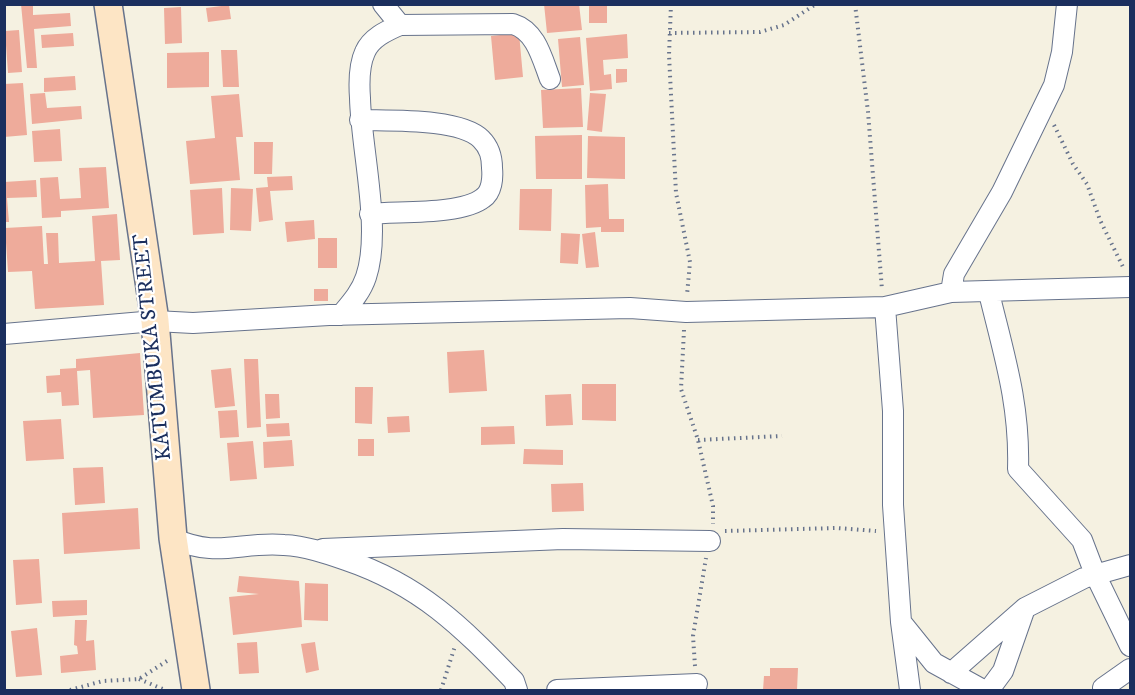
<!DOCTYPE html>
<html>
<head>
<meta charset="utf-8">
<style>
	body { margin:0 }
	#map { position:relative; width:1135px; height:695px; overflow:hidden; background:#f5f1e1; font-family:"IM FELL DW Pica",serif }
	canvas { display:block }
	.frame { position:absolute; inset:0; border:6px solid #1b2f5e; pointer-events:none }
</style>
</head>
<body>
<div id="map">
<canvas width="1135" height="695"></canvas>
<div class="frame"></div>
</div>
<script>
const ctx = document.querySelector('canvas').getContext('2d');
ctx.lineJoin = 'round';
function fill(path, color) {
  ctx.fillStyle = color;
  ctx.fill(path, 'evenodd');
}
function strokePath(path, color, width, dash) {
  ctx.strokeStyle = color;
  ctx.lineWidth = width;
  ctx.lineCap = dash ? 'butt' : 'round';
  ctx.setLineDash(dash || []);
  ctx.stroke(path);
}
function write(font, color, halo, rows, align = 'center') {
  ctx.font = font + ' "IM FELL DW Pica",serif';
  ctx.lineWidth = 4.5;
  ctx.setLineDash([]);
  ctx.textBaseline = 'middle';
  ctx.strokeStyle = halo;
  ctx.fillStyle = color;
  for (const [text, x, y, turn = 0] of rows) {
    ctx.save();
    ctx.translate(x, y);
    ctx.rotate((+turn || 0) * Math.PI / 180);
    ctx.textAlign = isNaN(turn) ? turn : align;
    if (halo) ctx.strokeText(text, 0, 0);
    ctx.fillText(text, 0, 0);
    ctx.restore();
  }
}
fill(new Path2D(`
	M 21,4 L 33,4 L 33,15 L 70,13 L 71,26 L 34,29 L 37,68 L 27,68 Z
	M 544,4 L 579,4 L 582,30 L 547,33 Z
	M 589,4 L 607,4 L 607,23 L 589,23 Z
	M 229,5 L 231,19 L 208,22 L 206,8 Z
	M 181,7 L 182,43 L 165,44 L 164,8 Z
	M 19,30 L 22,72 L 8,73 L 5,31 Z
	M 73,33 L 74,46 L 42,48 L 41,35 Z
	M 519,33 L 523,77 L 495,80 L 491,36 Z
	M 627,34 L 628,58 L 603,60 L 604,75 L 611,74 L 612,89 L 590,91 L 586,38 Z
	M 580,37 L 584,85 L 562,87 L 558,39 Z
	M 221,50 L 237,50 L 239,87 L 223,87 Z
	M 209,52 L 209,87 L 167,88 L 167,53 Z
	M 616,69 L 627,69 L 627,82 L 616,83 Z
	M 75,76 L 76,90 L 44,92 L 44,78 Z
	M 23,83 L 27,135 L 4,137 L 4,84 Z
	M 581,88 L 583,127 L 543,128 L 541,90 Z
	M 45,93 L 47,108 L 81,106 L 82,119 L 32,124 L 30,94 Z
	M 590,93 L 606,94 L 602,132 L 587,130 Z
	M 239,94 L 243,137 L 236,137 L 240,180 L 190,184 L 186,141 L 215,138 L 211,96 Z
	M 60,129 L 62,161 L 34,162 L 32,131 Z
	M 582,135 L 582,179 L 536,179 L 535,136 Z
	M 588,136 L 625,137 L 625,179 L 587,178 Z
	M 254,142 L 273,142 L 272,174 L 254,174 Z
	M 106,167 L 109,208 L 61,211 L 61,217 L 42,218 L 40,178 L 58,177 L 60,199 L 81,198 L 79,168 Z
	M 292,176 L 293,190 L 270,191 L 273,220 L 259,222 L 256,188 L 268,187 L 267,177 Z
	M 36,180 L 37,197 L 7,198 L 9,222 L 4,222 L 4,182 Z
	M 608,184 L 609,219 L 624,219 L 624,232 L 601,232 L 601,227 L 586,228 L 585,185 Z
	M 222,188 L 224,233 L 193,235 L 190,190 Z
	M 231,188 L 253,189 L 251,231 L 230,230 Z
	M 520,189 L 552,189 L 551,231 L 519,230 Z
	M 117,214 L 120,260 L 101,261 L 104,305 L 35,309 L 32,271 L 8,272 L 5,228 L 42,226 L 44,264 L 48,264 L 46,233 L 58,233 L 59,263 L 95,261 L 92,216 Z
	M 314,220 L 315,239 L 287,242 L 285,222 Z
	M 595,232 L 599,267 L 586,268 L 582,234 Z
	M 561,233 L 580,234 L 578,264 L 560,263 Z
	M 318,238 L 337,238 L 337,268 L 318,268 Z
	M 314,289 L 328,289 L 328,301 L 314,301 Z
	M 484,350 L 487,391 L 449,393 L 447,352 Z
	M 140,353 L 144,415 L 93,418 L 90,370 L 77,371 L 79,405 L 62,406 L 61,392 L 47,393 L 46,376 L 60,375 L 60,369 L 76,368 L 76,359 Z
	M 244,359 L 258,359 L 261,427 L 247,428 Z
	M 231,368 L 235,406 L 215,408 L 211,370 Z
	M 582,384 L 616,384 L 616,421 L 582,420 Z
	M 355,387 L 373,387 L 372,424 L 355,423 Z
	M 265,394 L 279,394 L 280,418 L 266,419 Z
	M 571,394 L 573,425 L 546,426 L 545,395 Z
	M 237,410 L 239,437 L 220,438 L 218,411 Z
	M 409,416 L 410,432 L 388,433 L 387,417 Z
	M 61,419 L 64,459 L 26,461 L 23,421 Z
	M 289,423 L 290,436 L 267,437 L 266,424 Z
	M 514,426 L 515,444 L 481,445 L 481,427 Z
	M 358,439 L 374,439 L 374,456 L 358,456 Z
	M 292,440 L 294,466 L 264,468 L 263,442 Z
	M 253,441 L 257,479 L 230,481 L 227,443 Z
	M 524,449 L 563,450 L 563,465 L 523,464 Z
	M 103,467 L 105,503 L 75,505 L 73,468 Z
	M 583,483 L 584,511 L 552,512 L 551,484 Z
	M 138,508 L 140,549 L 64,554 L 62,513 Z
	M 39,559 L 42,603 L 16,605 L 13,560 Z
	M 239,576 L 299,581 L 302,627 L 233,635 L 229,597 L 259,594 L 237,592 Z
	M 305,583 L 328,584 L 328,621 L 304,620 Z
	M 87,600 L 87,615 L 53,617 L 52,601 Z
	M 75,620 L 87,620 L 86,641 L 94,640 L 96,670 L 61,673 L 60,656 L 78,654 L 77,646 L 74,645 Z
	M 37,628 L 42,675 L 16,677 L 11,631 Z
	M 257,642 L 259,673 L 239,674 L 237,643 Z
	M 315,642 L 319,670 L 306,673 L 301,644 Z
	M 770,668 L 798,668 L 797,690 L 763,690 L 764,676 L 770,676 Z`), '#eeab9b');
const street = new Path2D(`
	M 383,4 L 400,25
	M 360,120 C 390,121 460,118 481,139 C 490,148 492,157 492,168 C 493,178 492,192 483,198 C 462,215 398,211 370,214
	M 951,292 L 954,274 L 1002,192 L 1054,85 L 1062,52 L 1067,4
	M 989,293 C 1004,355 1020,404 1018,469 L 1082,540 L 1095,574 L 1130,646
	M 885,307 L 893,411 L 893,505 L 901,622 L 910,690
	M 341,315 C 351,303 361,292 366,277 C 382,230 361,149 360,98 C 359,84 359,65 365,52 C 371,38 386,31 400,25 L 513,24 C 536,31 542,58 550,79
	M 4,334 L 155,321 L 193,323 L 329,315 L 630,308 L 686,312 L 885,307 L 951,292 L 1130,287
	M 173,538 C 217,559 241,541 284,545 C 305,546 326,553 346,560 C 420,585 461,626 514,681 L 517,690
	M 323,549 L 563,539 L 710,541
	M 901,622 L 934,663 L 983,690
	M 951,673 L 1025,608 L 1084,578 L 1130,565
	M 1103,688 L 1130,669
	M 557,690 L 697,684
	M 989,690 L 1003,671 L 1025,608`);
const secondary = new Path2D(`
	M 108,4 L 155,321 L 173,538 L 196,690`);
strokePath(street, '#67738c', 22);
strokePath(secondary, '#67738c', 30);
strokePath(new Path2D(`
	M 671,4 L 669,55 L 676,193 L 690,262 L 687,295
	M 855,4 L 868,112 L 882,290
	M 669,33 L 760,32 L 784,25 L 816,4
	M 1054,125 L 1073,164 L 1087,184 L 1100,220 L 1124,269
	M 684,330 L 681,389 L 698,440 L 713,506 L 713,524
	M 698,440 L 782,436
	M 725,531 L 837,528 L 876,531
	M 695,666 L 693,636 L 706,558
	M 139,679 L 165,690
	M 70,690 L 103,681 L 139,679 L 170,659
	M 441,690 L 455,646`), '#67738c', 4, [1.5, 4.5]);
strokePath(street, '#fff', 20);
strokePath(secondary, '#fde5c5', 27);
write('21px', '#1b2f5e', '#fff', [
	["KATUMBUKA STREET",154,347,-96]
]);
</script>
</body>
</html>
